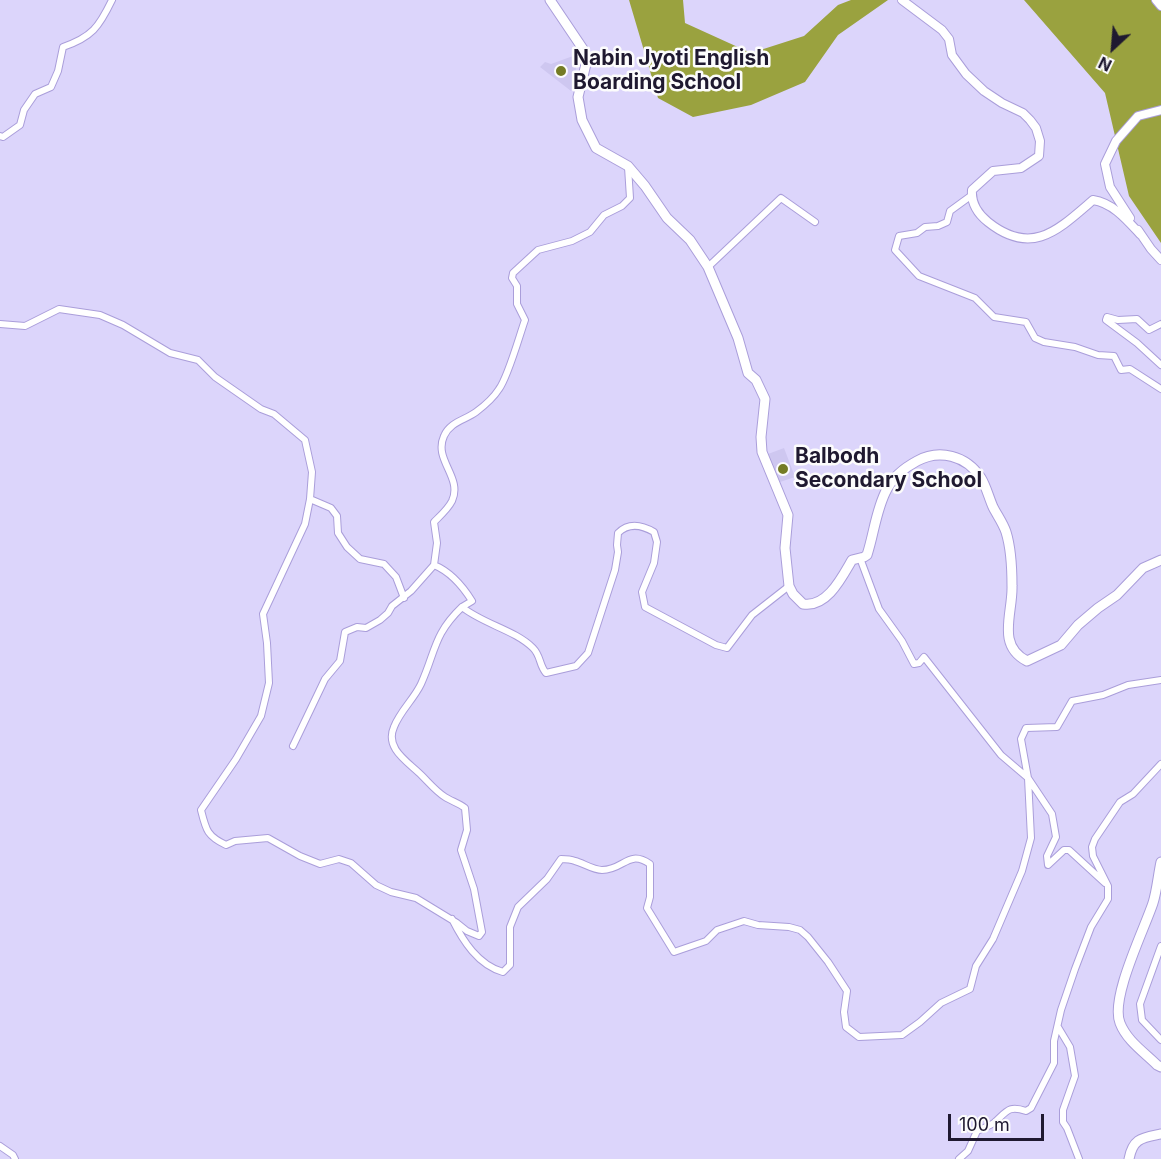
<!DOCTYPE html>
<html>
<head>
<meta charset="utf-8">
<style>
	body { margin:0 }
	#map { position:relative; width:1161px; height:1159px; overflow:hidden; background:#dcd5fb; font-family:Inter,sans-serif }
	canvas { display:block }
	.north { position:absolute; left:1083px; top:18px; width:60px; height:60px; -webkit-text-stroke:4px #fcfcfc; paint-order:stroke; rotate:206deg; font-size:16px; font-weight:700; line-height:24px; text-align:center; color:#1f1930 }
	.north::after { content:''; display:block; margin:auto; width:21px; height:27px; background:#1f1930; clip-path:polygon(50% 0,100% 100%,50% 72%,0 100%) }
	.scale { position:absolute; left:948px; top:1114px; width:96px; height:27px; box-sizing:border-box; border:3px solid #1f1930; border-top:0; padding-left:8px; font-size:18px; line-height:21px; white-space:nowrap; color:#1f1930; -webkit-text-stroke:4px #fcfcfc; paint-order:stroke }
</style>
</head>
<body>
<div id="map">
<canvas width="1161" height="1159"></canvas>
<div class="north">N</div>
<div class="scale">100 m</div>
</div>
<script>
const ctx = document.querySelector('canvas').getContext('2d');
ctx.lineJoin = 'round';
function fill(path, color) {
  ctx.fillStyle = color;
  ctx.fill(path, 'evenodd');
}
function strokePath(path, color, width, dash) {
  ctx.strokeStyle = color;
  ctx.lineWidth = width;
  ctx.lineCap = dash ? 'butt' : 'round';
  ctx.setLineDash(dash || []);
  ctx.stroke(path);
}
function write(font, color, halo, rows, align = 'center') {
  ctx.font = font + ' Inter,sans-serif';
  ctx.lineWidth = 5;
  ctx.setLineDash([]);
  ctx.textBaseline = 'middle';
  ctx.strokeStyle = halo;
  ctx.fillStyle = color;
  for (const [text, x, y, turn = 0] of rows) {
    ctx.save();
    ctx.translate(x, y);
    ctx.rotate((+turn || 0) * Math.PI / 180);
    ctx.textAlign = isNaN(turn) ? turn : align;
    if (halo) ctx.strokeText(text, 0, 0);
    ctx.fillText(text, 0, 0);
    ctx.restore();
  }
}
fill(new Path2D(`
	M 573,56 L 576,65 L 575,81 L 571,91 L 540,67 L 545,62 L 551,64 Z
	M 784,448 L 795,477 L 780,482 L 768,454 Z`), '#cec7f0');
fill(new Path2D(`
	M 629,0 L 683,0 L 685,23 L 751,53 L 804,36 L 838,5 L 851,0 L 888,0 L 838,35 L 805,82 L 751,105 L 693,117 L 658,98 Z
	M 1024,0 L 1161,0 L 1161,243 L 1129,196 L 1105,93 Z`), '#9aa23f');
const minor = new Path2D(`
	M 0,136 L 3,137 L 20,125 L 24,110 L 35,94 L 51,87 L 58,71 L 63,47 C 92,37 99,27 112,0
	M 972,195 L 950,211 L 947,222 L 938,226 L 925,227 L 917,233 L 899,236 L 895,250 L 919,276 L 975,298 L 994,317 L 1026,322 L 1035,338 L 1044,342 L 1075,347 L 1098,355 L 1114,356 L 1121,370 L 1130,369 L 1161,389
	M 708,267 L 781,198 L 815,222
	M 0,324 L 25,326 L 59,309 L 100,315 L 123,325 L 170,353 L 198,360 L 215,377 L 261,409 L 274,414 L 305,440 L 312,472 L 310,499 L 305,524 L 263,614 L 267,643 L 269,683 L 261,716 L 236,759 L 201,810 C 206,830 207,836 226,845 L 235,841 L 268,838 L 300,856 L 320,864 L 339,859 L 351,863 L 376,885 L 391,892 L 416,898 L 457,923 L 467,931 L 479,936 L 482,932 L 474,889 L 461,850 L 467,830 L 465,808 C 459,803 451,801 445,797 C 434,790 427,780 418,772 C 405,760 385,747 394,727 C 400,711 414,699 421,684 C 436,651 433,635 462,607 C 483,624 515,630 533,648 C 541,656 539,665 546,673 L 576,666 L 588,653 L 615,570 L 618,552 L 617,545 L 618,533 C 629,522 642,525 654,532 L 657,542 L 654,563 L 642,592 L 645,607 L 716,645 L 727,648 L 752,615 L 789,586
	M 1161,324 L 1149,330 L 1137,319 L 1118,320 L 1107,317 L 1106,320 L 1137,343 L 1161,365
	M 310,499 L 331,508 L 337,516 L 338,533 L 347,547 L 360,559 L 384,564 L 396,577 L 404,598
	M 860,558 L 879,609 L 902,641 L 914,664 L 919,663 L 924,657 L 1001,755 L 1028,778 L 1052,814 L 1056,837 L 1047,856 L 1048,865 L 1064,850 L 1069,850 L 1105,883
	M 462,607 L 472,601 C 462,585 451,572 434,565 L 437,543 L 434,522 C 440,516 448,509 452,501 C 463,477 433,460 444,436 C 450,422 465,420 476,412 C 484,406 494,397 499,389 C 508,377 519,337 525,320 L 517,304 L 517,286 L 512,278 L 513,273 L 538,250 L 572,241 L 590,232 L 604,215 L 622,206 L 630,198 L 628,167
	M 293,746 L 325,679 L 340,661 L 345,632 L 357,627 L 366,628 L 380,620 L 388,613 L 392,606 L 411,591 L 434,565
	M 452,919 C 463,941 478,965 503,972 L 510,965 L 510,927 L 518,907 L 547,879 L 561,859 C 565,859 570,859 575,861 C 583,863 593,870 602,870 C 624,870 628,849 650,864 L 650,897 L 647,908 L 674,952 L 706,941 L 717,930 L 744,921 L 758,925 L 789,927 L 800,930 L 808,937 L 828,962 L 847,991 L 844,1012 L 846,1027 L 859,1037 L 902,1035 L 920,1022 L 941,1003 L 970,989 L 976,966 L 993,939 L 1022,871 L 1031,838 L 1028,778 L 1021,739 L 1026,728 L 1057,727 L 1072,701 L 1103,695 L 1128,685 L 1161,680
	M 1161,946 L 1140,1004 L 1142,1020 L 1161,1040
	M 1058,1027 L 1070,1047 L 1075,1076 L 1063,1110 L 1063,1122 L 1067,1128 L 1079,1159
	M 0,1146 L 13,1155 L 15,1159
	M 959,1159 L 968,1151 L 977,1131 C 983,1128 990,1126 995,1122 C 1007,1111 1009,1105 1026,1111 L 1031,1108 L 1054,1063 L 1054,1041 L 1061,1010 L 1075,969 L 1091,927 L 1108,899 L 1108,886 L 1093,856 L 1092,847 L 1095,839 L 1120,802 L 1133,794 L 1161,764`);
const tertiary = new Path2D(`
	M 902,0 L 942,30 L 949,39 L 952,55 L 966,74 L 984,91 L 1002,103 L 1023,113 L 1030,120 L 1036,128 L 1040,141 L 1039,156 L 1021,168 L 993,171 L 972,190 C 971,203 978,214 988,222 C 1032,257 1058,230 1093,200 C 1113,203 1127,220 1140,234
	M 1156,0 L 1161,6
	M 1130,218 L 1110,187 L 1105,164 L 1116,141 L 1138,116 L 1161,110
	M 1138,230 L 1151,249 L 1161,260`);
const secondary = new Path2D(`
	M 550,0 L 583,49 L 586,64 L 578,97 L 582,120 L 596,148 L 628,166 L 645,186 L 667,218 L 690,240 L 708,267 L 738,338 L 748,373 L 756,380 L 765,399 L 761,437 L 762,452 L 788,515 L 785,548 L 789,586 L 793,594 L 803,604 C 827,608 842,577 852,560 L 864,557 L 867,555 C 874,534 876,509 887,489 C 893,477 904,468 917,461 C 939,449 966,455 981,478 C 986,486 989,498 993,507 C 997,515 1003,523 1006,532 C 1011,548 1012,569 1012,586 C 1013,613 996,645 1027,661 L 1061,645 L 1078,625 L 1098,608 L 1117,595 L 1143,568 L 1161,560
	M 1161,862 C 1158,876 1157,890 1153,903 C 1144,930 1110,998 1120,1023 C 1127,1041 1144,1052 1157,1065 L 1161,1067
	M 1129,1159 C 1133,1138 1142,1138 1161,1134`);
strokePath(minor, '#aa9eda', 8);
strokePath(tertiary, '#aa9eda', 10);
strokePath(secondary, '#aa9eda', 11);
strokePath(minor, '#fff', 6);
strokePath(tertiary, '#fff', 8);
strokePath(secondary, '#fff', 9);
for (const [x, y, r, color] of [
	[561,71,6,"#747b25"],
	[783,469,6,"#747b25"]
]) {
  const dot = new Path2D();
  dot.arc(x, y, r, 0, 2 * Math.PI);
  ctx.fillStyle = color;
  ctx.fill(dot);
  strokePath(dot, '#fcfcfc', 2);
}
write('bold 21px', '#1f1930', '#fcfcfc', [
	["Nabin Jyoti English",573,59],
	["Boarding School",573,83],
	["Balbodh",795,457],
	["Secondary School",795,481]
], 'left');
</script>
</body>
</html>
